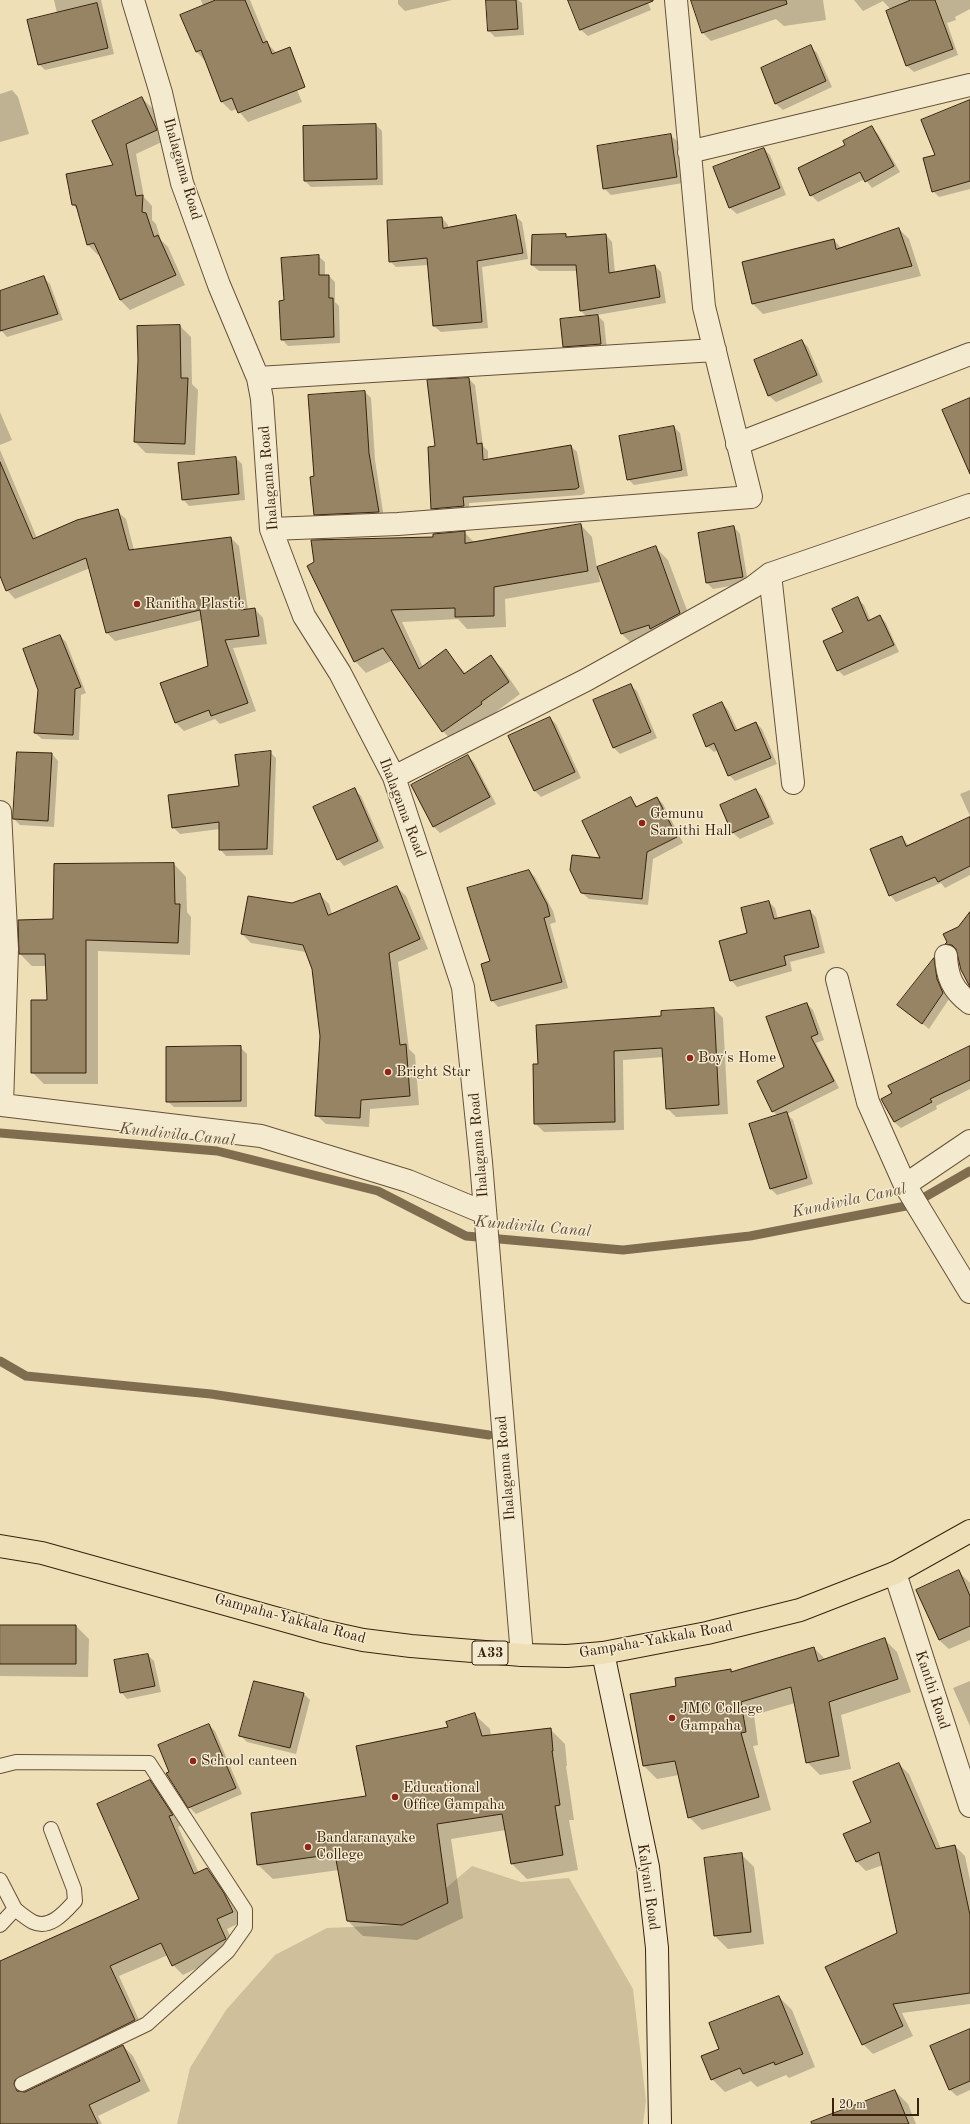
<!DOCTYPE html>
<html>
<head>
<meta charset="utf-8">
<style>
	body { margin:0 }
	#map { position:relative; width:970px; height:2124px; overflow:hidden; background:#eedfb7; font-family:"Old Standard TT",serif }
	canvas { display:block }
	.scale { position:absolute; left:832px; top:2098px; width:87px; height:18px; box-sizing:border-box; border:2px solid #38220c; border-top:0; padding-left:5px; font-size:12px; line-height:14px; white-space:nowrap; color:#38220c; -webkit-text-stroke:3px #f4ead0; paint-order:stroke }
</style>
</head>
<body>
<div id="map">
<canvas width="970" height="2124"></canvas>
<div class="scale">20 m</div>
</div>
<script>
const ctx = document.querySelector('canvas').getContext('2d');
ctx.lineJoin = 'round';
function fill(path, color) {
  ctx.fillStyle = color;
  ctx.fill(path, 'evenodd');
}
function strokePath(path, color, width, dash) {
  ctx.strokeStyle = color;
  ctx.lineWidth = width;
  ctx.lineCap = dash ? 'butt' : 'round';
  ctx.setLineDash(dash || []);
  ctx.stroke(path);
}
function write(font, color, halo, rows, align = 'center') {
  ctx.font = font + ' "Old Standard TT",serif';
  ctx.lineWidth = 3;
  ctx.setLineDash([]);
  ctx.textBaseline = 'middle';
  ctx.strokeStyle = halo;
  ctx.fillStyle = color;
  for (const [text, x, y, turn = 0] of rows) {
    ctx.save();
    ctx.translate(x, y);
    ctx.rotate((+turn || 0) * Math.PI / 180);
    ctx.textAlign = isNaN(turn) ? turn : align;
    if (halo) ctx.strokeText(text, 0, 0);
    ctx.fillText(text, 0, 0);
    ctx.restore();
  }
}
fill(new Path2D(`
	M 472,1866 L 521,1882 L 569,1878 L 633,1989 L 646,2101 L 643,2124 L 177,2124 L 190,2068 L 226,2010 L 275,1955 L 327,1928 L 402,1925 Z`), '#cfbf9a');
fill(new Path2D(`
	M 54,0 L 101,0 L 114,54 L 45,70 L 39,64 L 57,13 Z
	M 201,0 L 250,0 L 268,44 L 286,63 L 302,102 L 248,122 L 237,109 L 231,111 L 221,101 L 206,62 L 197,52 L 182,15 L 203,6 Z
	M 398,0 L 452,0 L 405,11 L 398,4 Z
	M 487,0 L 518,0 L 522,3 L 524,35 L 495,37 L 489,31 Z
	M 569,0 L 647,0 L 651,10 L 588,36 L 581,30 Z
	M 692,0 L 823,0 L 826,20 L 784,26 L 776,19 L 711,41 L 703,33 Z
	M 854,0 L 970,0 L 970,9 L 955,17 L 956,20 L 947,23 L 958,55 L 914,72 L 907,66 L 887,12 L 891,10 L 883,1 L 863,11 Z
	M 811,47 L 817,53 L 832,87 L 783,110 L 776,104 L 762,69 Z
	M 12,90 L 18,97 L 29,134 L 0,142 L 0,94 Z
	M 142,98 L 152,108 L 166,140 L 136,154 L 144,197 L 152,206 L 152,220 L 156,224 L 161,240 L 168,247 L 185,285 L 130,310 L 120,300 L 100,254 L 98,255 L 88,245 L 79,211 L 73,205 L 114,165 Z
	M 970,102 L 970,189 L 939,197 L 933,191 L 937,156 Z
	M 376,125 L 382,131 L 383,185 L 311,187 L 305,181 Z
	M 871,127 L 878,134 L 900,172 L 872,188 L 865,179 L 818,202 L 811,195 L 846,146 Z
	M 670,135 L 677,141 L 683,183 L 611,195 L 604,188 Z
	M 764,149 L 770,155 L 786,195 L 737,214 L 730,208 L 715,168 Z
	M 515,216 L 522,222 L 528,259 L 482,267 L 488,328 L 441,332 L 434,326 L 429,265 L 396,267 L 390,261 L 442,218 L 448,225 L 448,228 Z
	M 899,229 L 909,239 L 921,276 L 763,314 L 753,304 L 834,240 L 841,248 Z
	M 566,235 L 569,238 L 606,235 L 612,242 L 615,273 L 655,266 L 661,272 L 666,303 L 597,315 L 604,322 L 607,350 L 570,353 L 564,346 L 587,317 L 581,311 L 578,271 L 539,271 L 532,265 Z
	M 318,256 L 325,262 L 325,276 L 329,276 L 335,282 L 335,302 L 339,306 L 340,343 L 288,346 L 282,339 L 285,301 Z
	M 44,278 L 50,284 L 63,320 L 7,337 L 0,329 L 0,292 Z
	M 180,326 L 191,337 L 192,384 L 198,390 L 195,455 L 146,453 L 135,442 Z
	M 802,341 L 808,347 L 823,382 L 776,402 L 769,396 L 755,361 Z
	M 469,379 L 475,385 L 483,446 L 488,451 L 488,460 L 571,446 L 577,452 L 585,493 L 582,495 L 469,503 L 470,512 L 439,515 L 432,508 Z
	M 365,392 L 371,398 L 375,460 L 384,518 L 322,521 L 315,514 L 315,477 Z
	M 0,412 L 12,440 L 0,445 Z
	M 674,427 L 680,433 L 688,476 L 634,485 L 628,479 Z
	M 0,450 L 37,538 L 117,511 L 126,519 L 134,550 L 231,538 L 239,546 L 248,610 L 255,609 L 263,618 L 267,644 L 233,648 L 256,711 L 220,724 L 215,719 L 184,731 L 175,722 L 209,666 L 202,620 L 115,641 L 107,633 L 90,568 L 15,599 L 7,590 L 0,574 Z
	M 236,458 L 242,464 L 245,500 L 189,506 L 183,499 Z
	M 581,525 L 592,537 L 597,568 L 655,547 L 668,560 L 693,626 L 635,647 L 622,634 L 598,569 L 600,582 L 505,599 L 506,627 L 467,629 L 458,619 L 402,622 L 423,667 L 446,651 L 466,674 L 490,657 L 502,668 L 520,694 L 454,743 L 443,731 L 393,660 L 366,673 L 355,661 L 434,538 L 464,532 L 474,542 Z
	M 734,527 L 740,534 L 748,583 L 713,589 L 707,583 L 699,533 Z
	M 857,599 L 864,605 L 871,621 L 880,616 L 886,623 L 899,652 L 844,676 L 838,670 L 844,632 Z
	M 60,636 L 66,642 L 86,693 L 81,695 L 79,740 L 42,739 L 35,733 Z
	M 630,685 L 637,691 L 657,738 L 620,754 L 614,748 L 594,701 Z
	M 722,703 L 728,710 L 738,731 L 756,723 L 762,729 L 777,764 L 735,781 L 729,775 L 718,750 L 714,752 L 707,746 Z
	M 550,718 L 556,724 L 581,778 L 541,797 L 534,790 Z
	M 270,752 L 276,758 L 273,855 L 226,856 L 220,849 L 220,829 L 180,834 L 173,827 L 240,787 Z
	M 52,754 L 58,761 L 54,827 L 20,825 L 14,819 Z
	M 468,756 L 474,762 L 496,804 L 440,833 L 434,827 L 412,786 Z
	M 354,789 L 361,796 L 384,848 L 344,866 L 338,859 Z
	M 756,790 L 762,796 L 774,824 L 740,839 L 733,833 L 721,805 Z
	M 970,790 L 970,816 L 960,794 Z
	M 630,798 L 638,807 L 657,798 L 663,804 L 683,843 L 653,859 L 648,905 L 589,899 L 582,893 L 602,859 Z
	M 970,818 L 970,875 L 945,888 L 941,883 L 896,902 L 890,895 L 902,837 L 909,846 Z
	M 174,864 L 186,877 L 187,912 L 191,917 L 190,955 L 98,951 L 98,1084 L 44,1084 L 32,1072 L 48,1001 L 47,966 L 32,966 L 20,954 L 19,921 L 54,920 Z
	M 529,871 L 535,877 L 553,911 L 556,922 L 550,924 L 568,988 L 498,1007 L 492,1000 Z
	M 397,887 L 406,896 L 428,949 L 398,962 L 409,1049 L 415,1055 L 419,1105 L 370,1109 L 369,1127 L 326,1124 L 316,1115 L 321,1036 L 312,969 L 306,952 L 251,943 L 242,934 L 292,904 L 319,894 L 329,904 L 332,914 Z
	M 769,902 L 775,908 L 778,919 L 810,911 L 816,917 L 825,953 L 790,962 L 792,971 L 737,987 L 731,980 L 749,934 Z
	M 970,922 L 970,968 L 958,950 L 953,950 L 946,944 Z
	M 934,960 L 940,966 L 943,987 L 949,999 L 929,1029 L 899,1005 Z
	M 807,1004 L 813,1010 L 824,1040 L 816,1043 L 839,1088 L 787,1114 L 793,1120 L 813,1184 L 777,1195 L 771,1189 L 750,1125 L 778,1116 L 773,1111 L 785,1068 Z
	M 714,1009 L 723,1018 L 728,1114 L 676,1117 L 667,1108 L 664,1057 L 623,1060 L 624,1130 L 544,1132 L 535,1123 L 539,1064 L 662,1016 Z
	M 240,1047 L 247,1054 L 247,1107 L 174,1107 L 167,1101 Z
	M 970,1047 L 970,1089 L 936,1106 L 937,1109 L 901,1128 L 894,1122 Z
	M 959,1572 L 970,1583 L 970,1640 L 949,1649 L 939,1640 Z
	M 0,1626 L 76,1626 L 89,1639 L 88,1677 L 0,1676 Z
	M 884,1639 L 897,1652 L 911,1692 L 841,1715 L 851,1769 L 820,1775 L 807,1762 L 795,1703 L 754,1715 L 758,1745 L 753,1746 L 771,1810 L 702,1830 L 689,1817 L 679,1775 L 657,1779 L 644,1766 L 677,1687 L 731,1670 L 733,1672 L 814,1648 L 825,1659 Z
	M 148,1655 L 154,1661 L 161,1692 L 127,1699 L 121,1692 Z
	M 970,1681 L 970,1726 L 953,1688 Z
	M 254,1682 L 304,1694 L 310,1700 L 296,1754 L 247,1742 L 241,1736 Z
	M 475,1715 L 490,1729 L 491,1736 L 550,1729 L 565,1744 L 567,1766 L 566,1766 L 574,1820 L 569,1820 L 578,1870 L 527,1879 L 512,1864 L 506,1830 L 451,1839 L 463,1918 L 417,1940 L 363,1936 L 348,1921 L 339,1870 L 273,1879 L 258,1865 L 367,1797 L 449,1728 Z
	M 209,1725 L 215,1731 L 242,1794 L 196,1814 L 189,1807 L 170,1772 Z
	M 899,1764 L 909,1774 L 941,1849 L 955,1846 L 965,1856 L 970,1880 L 970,2004 L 902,2013 L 913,2036 L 873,2054 L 863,2044 L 898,1934 L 883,1865 L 866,1871 L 856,1861 Z
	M 150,1781 L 160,1792 L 182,1825 L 178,1827 L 199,1873 L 207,1869 L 217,1879 L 234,1905 L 242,1922 L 227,1929 L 236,1949 L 183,1975 L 173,1965 L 168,1955 L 119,1976 L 144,2031 L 28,2086 L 24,2094 L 123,2046 L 133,2056 L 150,2091 L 98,2116 L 102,2124 L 0,2124 L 0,1962 L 140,1899 Z
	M 741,1854 L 754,1867 L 764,1944 L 728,1949 L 715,1936 Z
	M 779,1997 L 792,2010 L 815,2067 L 789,2078 L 786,2075 L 757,2087 L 751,2081 L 725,2092 L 712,2079 L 720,2049 Z
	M 970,2030 L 970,2090 L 957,2096 L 950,2090 L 931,2047 Z
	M 895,2091 L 908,2104 L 916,2124 L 857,2124 Z`), '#0003');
strokePath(new Path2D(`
	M 0,1133 L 217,1151 L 378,1191 L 466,1236 L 623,1250 L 750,1236 L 911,1205 L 970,1171
	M 0,1361 L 26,1376 L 211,1394 L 489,1435`), '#806d50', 9);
const building = new Path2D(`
	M 216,0 L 245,0 L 263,43 L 267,41 L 272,54 L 290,47 L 305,87 L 238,113 L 232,98 L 221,102 L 201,50 L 196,52 L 180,15 Z
	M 486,0 L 516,0 L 518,29 L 488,31 Z
	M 568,0 L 653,0 L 653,1 L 580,30 Z
	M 691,0 L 786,0 L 787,4 L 702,33 Z
	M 911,0 L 935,0 L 953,49 L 906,66 L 886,11 Z
	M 97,3 L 108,48 L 38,65 L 27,20 Z
	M 811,45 L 826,81 L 775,104 L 761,68 Z
	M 142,97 L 157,130 L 126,144 L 136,196 L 143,195 L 142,212 L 146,213 L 154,237 L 158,235 L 176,275 L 120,300 L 94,243 L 87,245 L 76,205 L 72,205 L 66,174 L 113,165 L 92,121 Z
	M 970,100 L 970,181 L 932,192 L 923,158 L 935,155 L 921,120 Z
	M 376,124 L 377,179 L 304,181 L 303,126 Z
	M 872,126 L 894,166 L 865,182 L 860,172 L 810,196 L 798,168 L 845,145 L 843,141 Z
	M 671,134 L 677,177 L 603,189 L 597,146 Z
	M 764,148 L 780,188 L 729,208 L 713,167 Z
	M 516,215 L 523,253 L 477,261 L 482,322 L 433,326 L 427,258 L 389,262 L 387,220 L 442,217 L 443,228 Z
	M 899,228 L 912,266 L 752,304 L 742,262 L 834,239 L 836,249 Z
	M 566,234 L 566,237 L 606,234 L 609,273 L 655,265 L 660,297 L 580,311 L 576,265 L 531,265 L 532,235 Z
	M 319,255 L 319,275 L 329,275 L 329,298 L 333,298 L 334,337 L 281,340 L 279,301 L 284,300 L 281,258 Z
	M 44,276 L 58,314 L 0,331 L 0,291 Z
	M 598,315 L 601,344 L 563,347 L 560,319 Z
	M 180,325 L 181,378 L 188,378 L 185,444 L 134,442 L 138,360 L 137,326 Z
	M 802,340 L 817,375 L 768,396 L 754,360 Z
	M 469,378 L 477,444 L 482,443 L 483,460 L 571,445 L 579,487 L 576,489 L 463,497 L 464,506 L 431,509 L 428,447 L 435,446 L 427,380 Z
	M 365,391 L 369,453 L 379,512 L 314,515 L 310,477 L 314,476 L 308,395 Z
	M 970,398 L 970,474 L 942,410 Z
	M 674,426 L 682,470 L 627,480 L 619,436 Z
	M 236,457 L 239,494 L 182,500 L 178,463 Z
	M 0,462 L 33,539 L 77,520 L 118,509 L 129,550 L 231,537 L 241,610 L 255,608 L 259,636 L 225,640 L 248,703 L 211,716 L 209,710 L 175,723 L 160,683 L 208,666 L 200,610 L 106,633 L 86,558 L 6,591 L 0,576 Z
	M 581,524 L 588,571 L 494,587 L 494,616 L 455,617 L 455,608 L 391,610 L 419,669 L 446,649 L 464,674 L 491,655 L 509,682 L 481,702 L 482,704 L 442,732 L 383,648 L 354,662 L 307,566 L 314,562 L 311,540 L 433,537 L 433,534 L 465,531 L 465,543 Z
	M 734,526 L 743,577 L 706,583 L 698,533 Z
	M 656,546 L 680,613 L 650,629 L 649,625 L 621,634 L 597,567 Z
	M 858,597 L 868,621 L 880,615 L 894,645 L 837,671 L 823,641 L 843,632 L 832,609 Z
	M 60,635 L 81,687 L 75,689 L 73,735 L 34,733 L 38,690 L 23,649 Z
	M 631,684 L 651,732 L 613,748 L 593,700 Z
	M 722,702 L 735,731 L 756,722 L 771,758 L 728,776 L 714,743 L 706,747 L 693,715 Z
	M 550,717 L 575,772 L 534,791 L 508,736 Z
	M 271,751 L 267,849 L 219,850 L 219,822 L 172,828 L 168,795 L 239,786 L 235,755 Z
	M 17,752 L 52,753 L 48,821 L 13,819 Z
	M 468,755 L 490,797 L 433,827 L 411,785 Z
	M 355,788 L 378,841 L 337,860 L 313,807 Z
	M 756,789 L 769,817 L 732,833 L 720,805 Z
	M 631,797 L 636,807 L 657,797 L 677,837 L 647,852 L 642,899 L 581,893 L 570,870 L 572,855 L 600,858 L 582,821 Z
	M 970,817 L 970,866 L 938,882 L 935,877 L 889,896 L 870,849 L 902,836 L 906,846 Z
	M 174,863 L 175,904 L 180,904 L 178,943 L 86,940 L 86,1073 L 31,1073 L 31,1000 L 47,1000 L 45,954 L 19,954 L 18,920 L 53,919 L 54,864 Z
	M 529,870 L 547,904 L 550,916 L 544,918 L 562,982 L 491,1001 L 481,964 L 490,961 L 467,888 Z
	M 397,886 L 420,939 L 389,953 L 400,1045 L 406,1044 L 410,1096 L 361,1100 L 360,1118 L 315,1116 L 320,1036 L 312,969 L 303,945 L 241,934 L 248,896 L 292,903 L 320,893 L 328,915 Z
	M 769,901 L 774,919 L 810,910 L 819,947 L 784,956 L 786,965 L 730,981 L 719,941 L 747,933 L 741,908 Z
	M 970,912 L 970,987 L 961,970 L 956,949 L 952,945 L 945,944 L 947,942 L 943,934 L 958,927 Z
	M 934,958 L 937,979 L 943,993 L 922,1024 L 897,1005 Z
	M 807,1003 L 818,1034 L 811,1037 L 834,1081 L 772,1112 L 757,1081 L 784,1067 L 766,1017 Z
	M 714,1008 L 719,1105 L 666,1109 L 662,1048 L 614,1051 L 615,1122 L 534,1124 L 533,1064 L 538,1064 L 536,1025 L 661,1016 L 661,1011 Z
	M 241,1046 L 241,1101 L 166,1102 L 166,1047 Z
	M 970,1046 L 970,1080 L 930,1099 L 932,1102 L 894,1122 L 881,1099 L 892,1093 L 888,1086 Z
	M 787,1112 L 807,1178 L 770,1189 L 749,1124 Z
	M 959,1570 L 970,1596 L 970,1626 L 939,1640 L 916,1590 Z
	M 0,1625 L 76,1625 L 76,1664 L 0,1664 Z
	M 885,1638 L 898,1679 L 829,1702 L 839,1756 L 806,1763 L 791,1687 L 741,1702 L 746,1732 L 741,1733 L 759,1797 L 688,1818 L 675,1761 L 643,1766 L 630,1694 L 676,1686 L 675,1678 L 731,1669 L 731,1672 L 814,1647 L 818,1661 Z
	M 148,1654 L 155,1686 L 120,1693 L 114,1660 Z
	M 254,1681 L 304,1693 L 290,1748 L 239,1736 Z
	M 475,1713 L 482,1736 L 551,1728 L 553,1751 L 552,1751 L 560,1805 L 555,1806 L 563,1855 L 511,1864 L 502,1814 L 437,1824 L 448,1903 L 402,1925 L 347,1921 L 335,1854 L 257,1865 L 251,1813 L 366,1796 L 356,1746 L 448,1727 L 446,1722 Z
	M 209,1724 L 236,1788 L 188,1808 L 166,1773 L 169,1772 L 158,1745 Z
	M 899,1763 L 936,1849 L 955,1845 L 970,1915 L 970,1993 L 893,2004 L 903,2026 L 862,2045 L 825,1967 L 897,1933 L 879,1852 L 856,1862 L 843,1834 L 871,1822 L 853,1782 Z
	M 150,1780 L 173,1815 L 169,1816 L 194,1874 L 207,1868 L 224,1893 L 233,1912 L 217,1919 L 226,1939 L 172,1966 L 161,1943 L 110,1966 L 135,2020 L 15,2080 L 14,2084 L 17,2091 L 25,2092 L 123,2045 L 140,2081 L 89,2105 L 98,2124 L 0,2124 L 0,1961 L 139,1899 L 97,1804 Z
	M 742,1853 L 751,1932 L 714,1936 L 704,1858 Z
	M 779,1996 L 803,2054 L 775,2065 L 774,2062 L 743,2074 L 740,2068 L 711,2080 L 701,2056 L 719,2049 L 709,2023 Z
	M 970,2029 L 970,2081 L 949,2090 L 930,2046 Z
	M 895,2090 L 909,2124 L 812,2124 L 811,2122 Z`);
fill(building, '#978465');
strokePath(building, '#38220c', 1);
const lane = new Path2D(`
	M 0,1766 L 16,1762 L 149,1763 L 245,1910 L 245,1927 L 228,1951 L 147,2024 L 22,2084
	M 0,1880 L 15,1909 L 0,1925
	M 15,1909 C 20,1913 27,1919 33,1922 C 50,1930 65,1912 75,1901 L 74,1889 L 51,1829`);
const street = new Path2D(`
	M 133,0 L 161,93 L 182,183 L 219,285 L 258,378 L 262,399 L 271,529 L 304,616 L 340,673 L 394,777 L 463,987 L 481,1162 L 522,1655
	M 689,152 L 970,85
	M 258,378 L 715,350
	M 737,444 L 970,354
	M 271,529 L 398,524 L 751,497 L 704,307 L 676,0
	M 770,574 L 793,783
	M 394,777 L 586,680 L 753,587 L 770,574 L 970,505
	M 0,812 L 7,949 L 2,1105 L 261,1136 L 408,1181 L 485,1213
	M 946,956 C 947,976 952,990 970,1003
	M 837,979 L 868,1102 L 905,1185 L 970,1292
	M 905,1185 L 970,1141
	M 895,1573 L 970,1806`);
const secondary = new Path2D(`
	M 603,1653 L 648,1867 L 657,1948 L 660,2124`);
const highway = new Path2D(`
	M 0,1546 L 42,1553 L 322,1631 L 363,1640 L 411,1646 L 522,1655 L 567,1656 L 603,1653 L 707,1633 L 800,1610 L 895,1573 L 970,1531`);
strokePath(lane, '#665137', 16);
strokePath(street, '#665137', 24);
strokePath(secondary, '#38220c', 24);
strokePath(highway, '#38220c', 24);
strokePath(lane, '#f4ead0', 14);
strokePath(street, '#f4ead0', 22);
strokePath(secondary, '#f4ead0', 22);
strokePath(highway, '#eedfb7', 22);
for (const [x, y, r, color] of [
	[137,604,4,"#8f2418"],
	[642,823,4,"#8f2418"],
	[690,1058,4,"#8f2418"],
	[388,1072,4,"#8f2418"],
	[672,1718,4,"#8f2418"],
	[193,1761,4,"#8f2418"],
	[395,1797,4,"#8f2418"],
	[308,1847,4,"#8f2418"]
]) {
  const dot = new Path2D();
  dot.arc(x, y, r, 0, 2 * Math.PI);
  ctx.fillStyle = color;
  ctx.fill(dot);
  strokePath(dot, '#f4ead0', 1.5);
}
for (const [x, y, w] of [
	[490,1653,36]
]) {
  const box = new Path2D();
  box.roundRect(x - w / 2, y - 12, w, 24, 3);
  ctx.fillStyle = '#f4ead0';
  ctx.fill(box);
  strokePath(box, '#38220c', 1);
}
write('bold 14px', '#38220c', null, [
	["A33",490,1653]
]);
write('15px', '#38220c', '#f4ead0', [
	["Ihalagama Road",182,169,74],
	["Ihalagama Road",269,478,-95],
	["Ihalagama Road",402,808,69],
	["Ihalagama Road",479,1145,-95],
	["Ihalagama Road",506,1468,-95],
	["Gampaha-Yakkala Road",290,1619,15],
	["Gampaha-Yakkala Road",656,1640,-10],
	["Kanthi Road",932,1690,72],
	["Kalyani Road",648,1887,82]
]);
write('15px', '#38220c', '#f4ead0', [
	["Ranitha Plastic",145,604],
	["Gemunu",650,814],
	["Samithi Hall",650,831],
	["Boy's Home",698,1058],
	["Bright Star",396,1072],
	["JMC College",680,1709],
	["Gampaha",680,1726],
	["School canteen",201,1761],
	["Educational",403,1788],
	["Office Gampaha",403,1805],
	["Bandaranayake",316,1838],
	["College",316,1855]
], 'left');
write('italic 16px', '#624e34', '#f4ead0', [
	["Kundivila Canal",177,1135,6],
	["Kundivila Canal",849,1201,-12],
	["Kundivila Canal",533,1227,5]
]);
</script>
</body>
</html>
